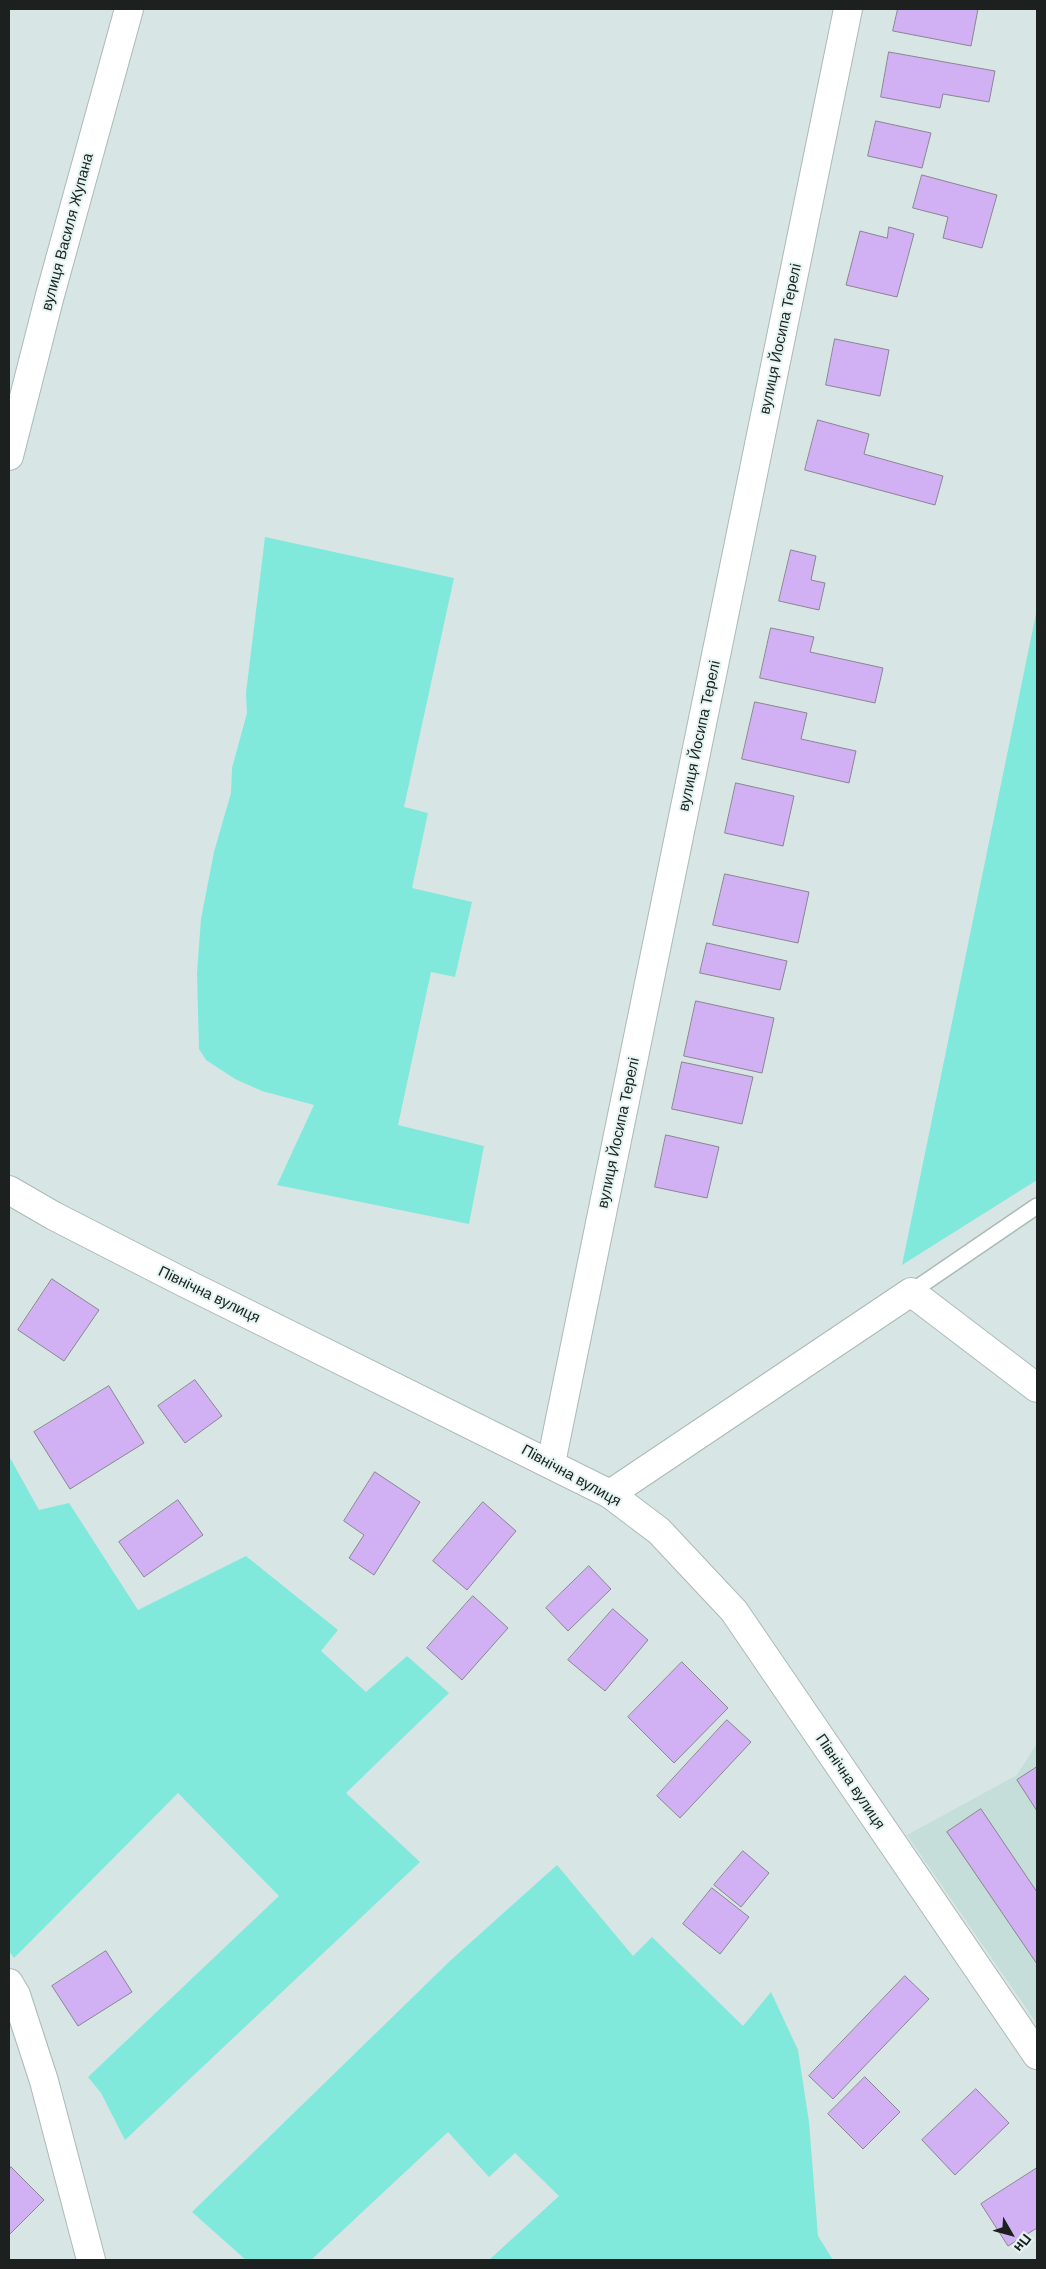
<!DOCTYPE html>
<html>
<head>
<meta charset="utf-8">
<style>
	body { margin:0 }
	#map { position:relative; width:1046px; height:2269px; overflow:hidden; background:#d7e6e4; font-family:Helvetica,sans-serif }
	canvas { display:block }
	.frame { position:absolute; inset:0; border:10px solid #1c2120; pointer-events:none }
	.north { position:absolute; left:986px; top:2209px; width:50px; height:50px; -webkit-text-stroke:4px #e4f4f1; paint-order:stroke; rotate:128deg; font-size:14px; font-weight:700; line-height:20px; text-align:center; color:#1c2120 }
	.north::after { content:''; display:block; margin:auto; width:18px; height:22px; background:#1c2120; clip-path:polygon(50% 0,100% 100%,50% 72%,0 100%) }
</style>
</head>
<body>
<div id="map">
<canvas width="1046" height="2269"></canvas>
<div class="frame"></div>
<div class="north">Пн</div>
</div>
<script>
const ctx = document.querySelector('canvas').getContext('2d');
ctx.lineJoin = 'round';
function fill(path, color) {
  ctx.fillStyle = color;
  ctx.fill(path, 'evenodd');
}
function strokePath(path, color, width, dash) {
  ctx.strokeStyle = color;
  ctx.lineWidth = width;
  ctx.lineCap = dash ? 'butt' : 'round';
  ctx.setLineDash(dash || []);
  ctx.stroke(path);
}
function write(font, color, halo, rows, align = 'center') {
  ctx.font = font + ' Helvetica,sans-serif';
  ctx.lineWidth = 4;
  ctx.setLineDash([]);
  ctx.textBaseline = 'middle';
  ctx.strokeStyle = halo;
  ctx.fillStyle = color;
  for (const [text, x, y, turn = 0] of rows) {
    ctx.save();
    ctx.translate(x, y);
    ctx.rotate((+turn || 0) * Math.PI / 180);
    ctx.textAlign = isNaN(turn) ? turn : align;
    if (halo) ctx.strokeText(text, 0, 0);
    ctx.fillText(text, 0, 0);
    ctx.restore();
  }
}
fill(new Path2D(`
	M 1037,1743 L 1037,2024 L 907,1835 L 1017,1775 Z`), '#c5deda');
fill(new Path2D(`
	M 265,537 L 454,578 L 404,807 L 428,813 L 412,888 L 472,902 L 455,977 L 431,972 L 398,1125 L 484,1146 L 469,1224 L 277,1185 L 314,1105 L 262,1091 L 235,1079 L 206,1060 L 199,1049 L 197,973 L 201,919 L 214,852 L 231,793 L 232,768 L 247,713 L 246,693 Z
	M 1037,609 L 1037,1180 L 902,1265 Z
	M 9,1456 L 39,1510 L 69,1503 L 138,1610 L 246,1556 L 338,1630 L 321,1651 L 366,1692 L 407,1656 L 449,1693 L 346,1793 L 420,1862 L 125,2140 L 101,2093 L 88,2077 L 279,1896 L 178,1793 L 14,1958 L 9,1951 Z
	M 557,1865 L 633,1956 L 652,1937 L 743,2026 L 771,1992 L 798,2050 L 809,2122 L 818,2236 L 833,2260 L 489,2260 L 559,2196 L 515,2153 L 489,2177 L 448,2132 L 311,2260 L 246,2260 L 192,2212 L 451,1960 Z`), '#81e8dc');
const building = new Path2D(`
	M 898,9 L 978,9 L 971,46 L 893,31 Z
	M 889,52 L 995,71 L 989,102 L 943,94 L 940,108 L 881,97 Z
	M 876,121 L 931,133 L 922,168 L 868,156 Z
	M 922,175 L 997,195 L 982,248 L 943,238 L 948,217 L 913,208 Z
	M 889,227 L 914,234 L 897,297 L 846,285 L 860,231 L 887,238 Z
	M 835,339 L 889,350 L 880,396 L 826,385 Z
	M 818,420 L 869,434 L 864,454 L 943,476 L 935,505 L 805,470 Z
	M 791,550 L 816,556 L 811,580 L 825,583 L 819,610 L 779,601 Z
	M 771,628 L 814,637 L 810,652 L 883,668 L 875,703 L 760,678 Z
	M 755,702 L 807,713 L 801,739 L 856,751 L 849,783 L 742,759 Z
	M 736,783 L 794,796 L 783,846 L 725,833 Z
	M 725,874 L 809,892 L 798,943 L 713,925 Z
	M 707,943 L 787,961 L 780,990 L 700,973 Z
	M 696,1001 L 774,1018 L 762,1073 L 684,1056 Z
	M 682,1062 L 753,1077 L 742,1124 L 672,1109 Z
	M 666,1135 L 719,1147 L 707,1198 L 655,1187 Z
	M 52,1279 L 99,1310 L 64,1361 L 18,1330 Z
	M 195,1380 L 222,1416 L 185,1443 L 158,1406 Z
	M 109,1386 L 144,1443 L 70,1489 L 34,1432 Z
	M 375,1472 L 420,1502 L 374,1575 L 349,1558 L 364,1535 L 344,1521 Z
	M 178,1500 L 203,1535 L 144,1577 L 119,1542 Z
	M 483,1502 L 516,1531 L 467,1590 L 433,1561 Z
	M 589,1566 L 611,1589 L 568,1631 L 546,1608 Z
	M 473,1596 L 508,1628 L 462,1680 L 427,1648 Z
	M 613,1609 L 648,1640 L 605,1691 L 568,1660 Z
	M 682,1662 L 728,1708 L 674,1763 L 628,1717 Z
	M 727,1720 L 751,1742 L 680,1818 L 657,1796 Z
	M 1037,1767 L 1037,1811 L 1017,1780 Z
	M 981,1809 L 1037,1892 L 1037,1964 L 947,1832 Z
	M 743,1851 L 769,1873 L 741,1907 L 714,1885 Z
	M 712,1888 L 749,1917 L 720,1954 L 683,1924 Z
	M 106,1951 L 132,1992 L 78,2026 L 52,1986 Z
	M 905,1976 L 929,1999 L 833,2099 L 809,2076 Z
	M 865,2077 L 900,2112 L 863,2149 L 828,2114 Z
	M 976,2089 L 1009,2123 L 955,2175 L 922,2140 Z
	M 11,2167 L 44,2200 L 9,2235 L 9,2170 Z
	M 1037,2168 L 1037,2228 L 1008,2246 L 981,2204 Z`);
fill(building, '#d1b0f4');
strokePath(building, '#8a8590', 1);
const service = new Path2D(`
	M 911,1292 L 1037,1206`);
const minor = new Path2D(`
	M 9,456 L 49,299 L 129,9
	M 551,1463 L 848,9
	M 610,1494 L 911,1292 L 1037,1388
	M 9,1983 L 16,1995 L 44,2081 L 91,2260`);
const tertiary = new Path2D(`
	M 9,1190 L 54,1216 L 181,1281 L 610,1494 L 659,1531 L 734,1611 L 1037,2055`);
strokePath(service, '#abbab7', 18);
strokePath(minor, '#abbab7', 30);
strokePath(tertiary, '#abbab7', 30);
strokePath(service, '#fff', 15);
strokePath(minor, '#fff', 28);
strokePath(tertiary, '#fff', 28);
write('15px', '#1c2120', '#e4f4f1', [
	["вулиця Василя Жупана",68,232,-75],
	["вулиця Йосипа Терелі",781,339,-78],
	["вулиця Йосипа Терелі",700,736,-78],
	["вулиця Йосипа Терелі",619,1133,-78],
	["Північна вулиця",209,1295,26],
	["Північна вулиця",571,1476,29],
	["Північна вулиця",850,1782,56]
]);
</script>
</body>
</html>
